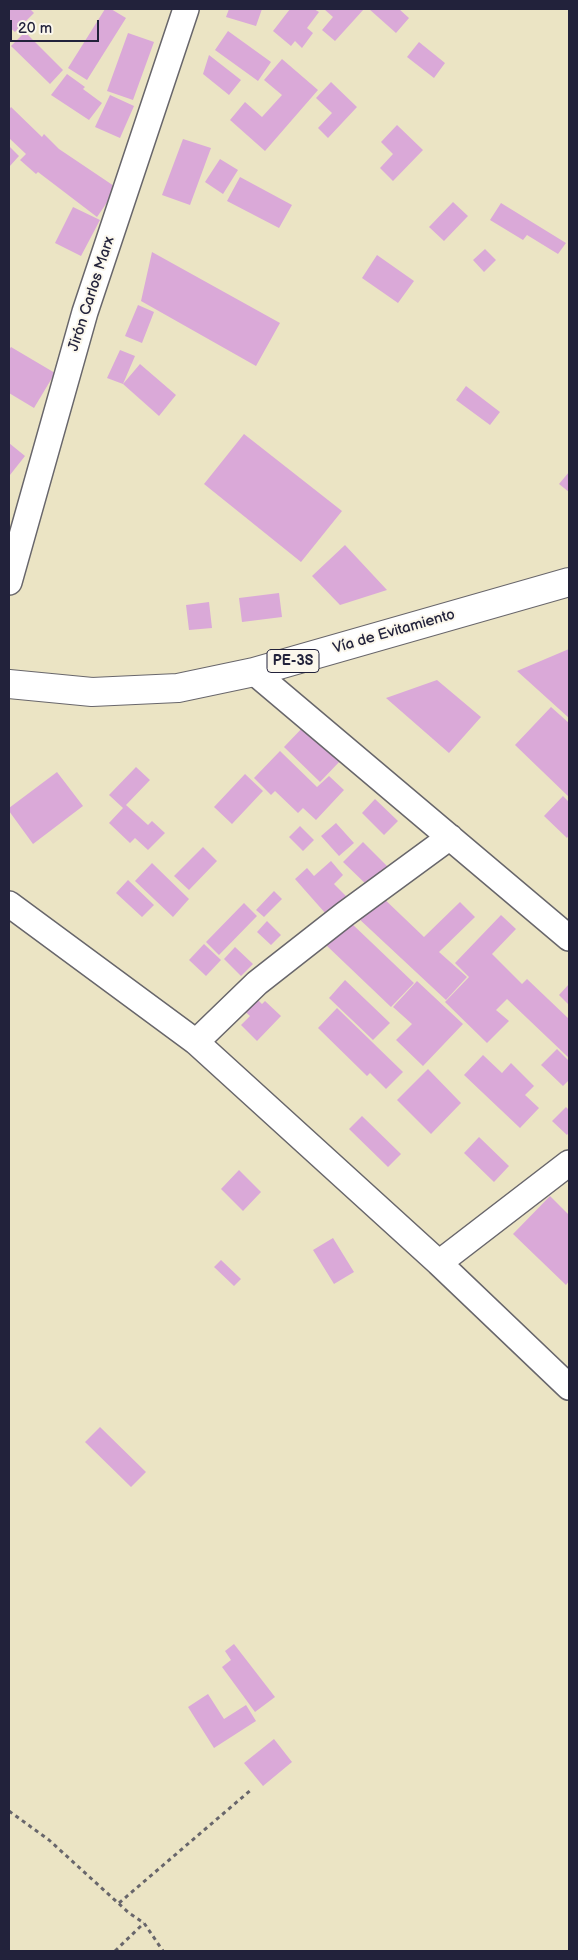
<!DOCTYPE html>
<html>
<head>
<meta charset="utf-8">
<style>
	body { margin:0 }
	#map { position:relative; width:578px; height:1960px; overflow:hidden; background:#ebe4c4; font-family:"Balsamiq Sans",sans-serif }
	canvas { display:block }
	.frame { position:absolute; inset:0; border:10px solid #22223b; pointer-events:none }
	.scale { position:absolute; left:10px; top:20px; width:89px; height:22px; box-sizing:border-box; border:2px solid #22223b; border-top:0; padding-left:6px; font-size:15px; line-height:18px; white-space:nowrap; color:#22223b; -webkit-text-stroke:4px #fbf7ec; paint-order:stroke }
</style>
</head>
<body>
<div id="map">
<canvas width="578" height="1960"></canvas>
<div class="frame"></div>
<div class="scale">20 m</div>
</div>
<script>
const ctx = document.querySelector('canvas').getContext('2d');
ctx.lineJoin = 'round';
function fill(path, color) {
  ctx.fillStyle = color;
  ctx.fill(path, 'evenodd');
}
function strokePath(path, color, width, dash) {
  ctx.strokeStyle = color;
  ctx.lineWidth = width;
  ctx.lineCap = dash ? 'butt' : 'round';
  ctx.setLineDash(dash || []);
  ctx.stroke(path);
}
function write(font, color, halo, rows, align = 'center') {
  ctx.font = font + ' "Balsamiq Sans",sans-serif';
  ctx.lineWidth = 4;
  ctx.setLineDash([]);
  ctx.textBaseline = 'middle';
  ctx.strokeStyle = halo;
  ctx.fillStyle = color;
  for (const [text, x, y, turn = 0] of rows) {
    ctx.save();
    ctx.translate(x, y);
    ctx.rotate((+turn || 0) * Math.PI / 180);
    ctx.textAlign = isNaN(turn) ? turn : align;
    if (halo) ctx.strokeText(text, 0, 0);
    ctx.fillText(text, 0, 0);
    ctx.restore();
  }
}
fill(new Path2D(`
	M 9,9 L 30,9 L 34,13 L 15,32 L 9,27 Z
	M 105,9 L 111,9 L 126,18 L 87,80 L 68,68 Z
	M 229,9 L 262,9 L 256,26 L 226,17 Z
	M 290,9 L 314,9 L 319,12 L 307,28 L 313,33 L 302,48 L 295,41 L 291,46 L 273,31 Z
	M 324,9 L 364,9 L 335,41 L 322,30 L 333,17 Z
	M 369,9 L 399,9 L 409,18 L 396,33 Z
	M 228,31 L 271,62 L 258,81 L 215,50 Z
	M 25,32 L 63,70 L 50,84 L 11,46 Z
	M 128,33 L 154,42 L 133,100 L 107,91 Z
	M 419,42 L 445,63 L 434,78 L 407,57 Z
	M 209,55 L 241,80 L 229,95 L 203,74 Z
	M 282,59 L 318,90 L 265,151 L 230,120 L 245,102 L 262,117 L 282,95 L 264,80 Z
	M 67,74 L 85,87 L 83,89 L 102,103 L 89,120 L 51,95 Z
	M 331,82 L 357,107 L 328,138 L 318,128 L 332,113 L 316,98 Z
	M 110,95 L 134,106 L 120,138 L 95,127 Z
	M 11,107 L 42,137 L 44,134 L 59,149 L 117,188 L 97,217 L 38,172 L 36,174 L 20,160 L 26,154 L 9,138 L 9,110 Z
	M 397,125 L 423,150 L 393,181 L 380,168 L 393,154 L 381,142 Z
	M 183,139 L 211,148 L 190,205 L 162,195 Z
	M 9,146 L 19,156 L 9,167 Z
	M 220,159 L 238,170 L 223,194 L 205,182 Z
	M 240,177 L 292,205 L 279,228 L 227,201 Z
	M 453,202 L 468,216 L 444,241 L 429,227 Z
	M 501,203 L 566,243 L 558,254 L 527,235 L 523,240 L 490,220 Z
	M 73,207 L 100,220 L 81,256 L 55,243 Z
	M 485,249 L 496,260 L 484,272 L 473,260 Z
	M 152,252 L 280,323 L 256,366 L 141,301 Z
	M 377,255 L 414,281 L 398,303 L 362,278 Z
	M 138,305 L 154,312 L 142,343 L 125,336 Z
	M 11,347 L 55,373 L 34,408 L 9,393 L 9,350 Z
	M 120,350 L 135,356 L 123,384 L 107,378 Z
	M 140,364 L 176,395 L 159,416 L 123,384 Z
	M 466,386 L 500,412 L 490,425 L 456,400 Z
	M 244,434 L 342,511 L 301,562 L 204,484 Z
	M 9,443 L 25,456 L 10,475 L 9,474 Z
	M 569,472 L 569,492 L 559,484 Z
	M 345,545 L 387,590 L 340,605 L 312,576 Z
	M 279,593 L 282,617 L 242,622 L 239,598 Z
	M 209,602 L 212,628 L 189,630 L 186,605 Z
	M 569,649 L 569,718 L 517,671 Z
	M 437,680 L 481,717 L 449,753 L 386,698 Z
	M 551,707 L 569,723 L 569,797 L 515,745 Z
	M 305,725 L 341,760 L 320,782 L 284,747 Z
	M 280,751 L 317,787 L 329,776 L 344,790 L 316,820 L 303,808 L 298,813 L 275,791 L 271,795 L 254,778 Z
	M 136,767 L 150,780 L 126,805 L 148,825 L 152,821 L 165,833 L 148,850 L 135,838 L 130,843 L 109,823 L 123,808 L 109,795 Z
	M 57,772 L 83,806 L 33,844 L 9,811 L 9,808 Z
	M 245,774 L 263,791 L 232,824 L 214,807 Z
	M 563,796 L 569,802 L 569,835 L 567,838 L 544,816 Z
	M 375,799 L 398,821 L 384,835 L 362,813 Z
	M 336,823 L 354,843 L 339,856 L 321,836 Z
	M 300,826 L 314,840 L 303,851 L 289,837 Z
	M 363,842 L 388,867 L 369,887 L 343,862 Z
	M 203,847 L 217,861 L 189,890 L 174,876 Z
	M 331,861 L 343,875 L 334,884 L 346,896 L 326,914 L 295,879 L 307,868 L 314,876 Z
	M 152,863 L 189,899 L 173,917 L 135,881 Z
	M 128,880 L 154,905 L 142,917 L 116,893 Z
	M 274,891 L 282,899 L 264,917 L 256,910 Z
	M 379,894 L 424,937 L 460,902 L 475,917 L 439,952 L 467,977 L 446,1000 L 357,917 Z
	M 244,903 L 257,916 L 219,955 L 206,942 Z
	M 501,915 L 516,929 L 492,954 L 522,984 L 527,979 L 569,1019 L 569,1058 L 507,999 L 496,1010 L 509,1021 L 487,1043 L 445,1002 L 469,977 L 455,963 Z
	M 267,921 L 281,935 L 271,945 L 257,932 Z
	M 349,921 L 414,983 L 391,1007 L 326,945 Z
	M 204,944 L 221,960 L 206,976 L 189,960 Z
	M 235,947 L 253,964 L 241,976 L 224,959 Z
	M 345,980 L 390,1023 L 373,1040 L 329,998 Z
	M 417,981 L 463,1024 L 423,1066 L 396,1040 L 412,1024 L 393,1007 Z
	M 569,984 L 569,1005 L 559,995 Z
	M 253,995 L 262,1004 L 265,1001 L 281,1016 L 257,1041 L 241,1025 L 250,1016 L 241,1008 Z
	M 337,1008 L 403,1072 L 386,1089 L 370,1073 L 367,1076 L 318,1028 Z
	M 557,1049 L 569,1061 L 569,1080 L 563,1086 L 541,1065 Z
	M 483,1055 L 502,1073 L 511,1063 L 534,1086 L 525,1095 L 539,1108 L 520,1128 L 464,1075 Z
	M 428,1069 L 461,1103 L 431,1134 L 397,1100 Z
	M 566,1107 L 569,1110 L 569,1132 L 567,1135 L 552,1121 Z
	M 362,1116 L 401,1154 L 388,1167 L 349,1129 Z
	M 479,1137 L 509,1166 L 494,1182 L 464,1153 Z
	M 239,1170 L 261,1192 L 243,1211 L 221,1189 Z
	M 550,1196 L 569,1215 L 569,1281 L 566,1285 L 513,1234 Z
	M 333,1238 L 354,1272 L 334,1284 L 313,1250 Z
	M 221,1260 L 241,1279 L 234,1286 L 214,1267 Z
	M 100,1427 L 146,1472 L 131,1487 L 85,1442 Z
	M 234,1644 L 275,1697 L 255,1712 L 222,1667 L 231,1660 L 225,1651 Z
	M 208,1694 L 224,1719 L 246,1705 L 256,1721 L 214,1748 L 188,1707 Z
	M 274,1739 L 292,1762 L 263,1786 L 244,1763 Z`), '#daa9d8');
const street = new Path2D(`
	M 9,582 L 85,312 L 186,9
	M 254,672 L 569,938
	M 9,904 L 196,1042 L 439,1263 L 569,1163
	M 196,1042 L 257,983 L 345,914 L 450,837
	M 439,1263 L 569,1387`);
const highway = new Path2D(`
	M 9,684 L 92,692 L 178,688 L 254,672 L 569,582`);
strokePath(street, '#68666b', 28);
strokePath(highway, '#68666b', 30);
strokePath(new Path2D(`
	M 9,1811 L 49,1840 L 129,1913 L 144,1923 L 163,1951
	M 119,1903 L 252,1789
	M 115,1951 L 144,1923`), '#68666b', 3, [4, 4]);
strokePath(street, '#fff', 25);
strokePath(highway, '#fff', 28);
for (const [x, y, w] of [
	[293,661,52]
]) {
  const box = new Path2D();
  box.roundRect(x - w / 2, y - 11.5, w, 23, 4);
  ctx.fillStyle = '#fbf7ec';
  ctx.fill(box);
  strokePath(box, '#22223b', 1);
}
write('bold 14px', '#22223b', null, [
	["PE-3S",293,661]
]);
write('15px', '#22223b', '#fbf7ec', [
	["Jirón Carlos Marx",92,294,-72],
	["Vía de Evitamiento",394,632,-16]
]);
</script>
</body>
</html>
